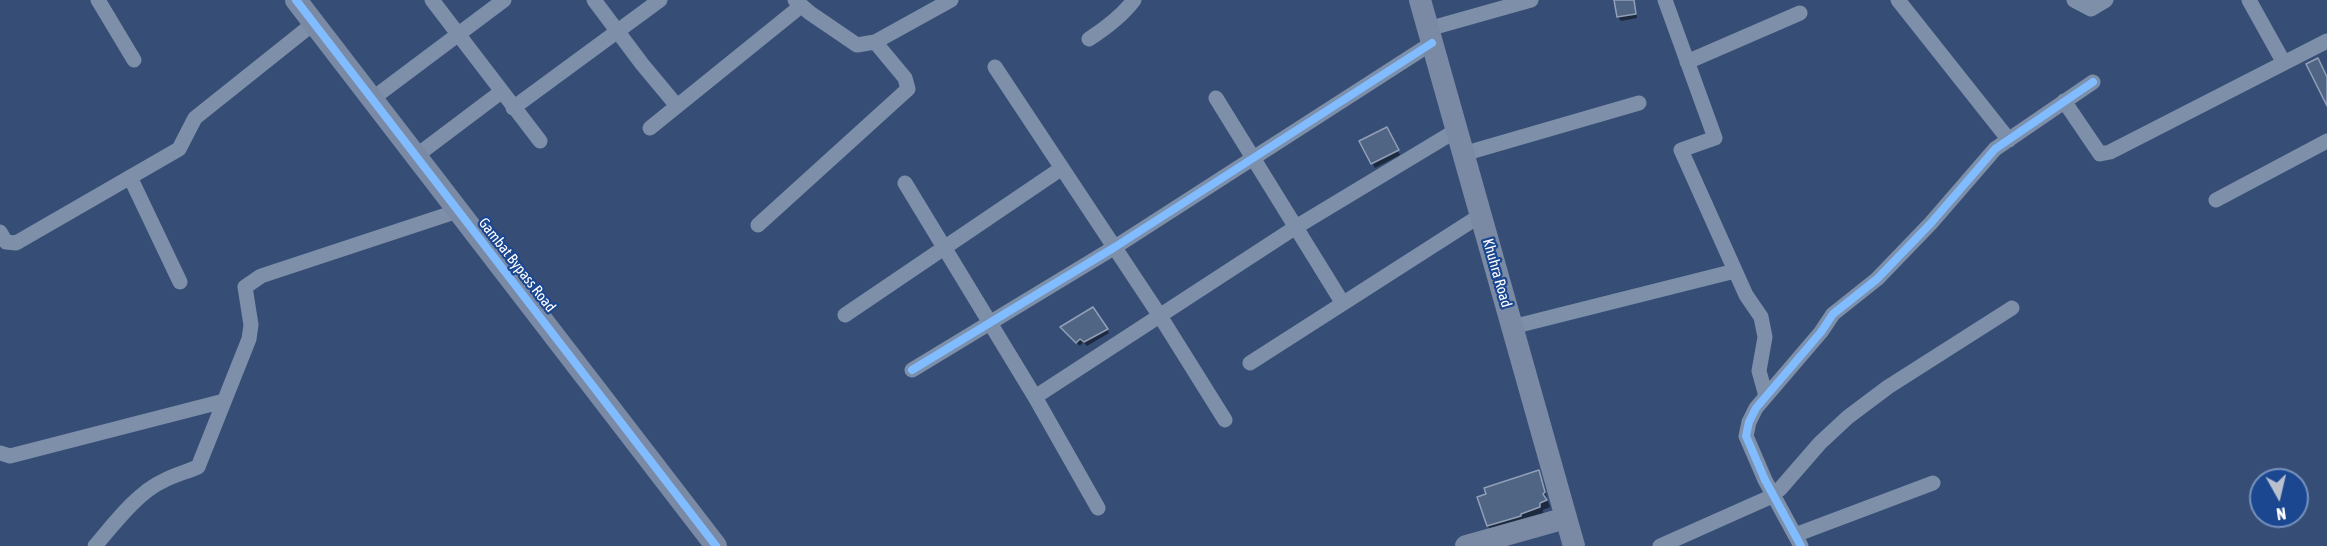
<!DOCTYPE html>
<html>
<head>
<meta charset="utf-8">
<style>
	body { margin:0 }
	#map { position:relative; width:2327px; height:546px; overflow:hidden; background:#364e76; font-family:"Asap Condensed",sans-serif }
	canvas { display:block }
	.north { position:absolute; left:2249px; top:468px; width:60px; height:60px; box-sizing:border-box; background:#1b4791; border:2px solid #7691bd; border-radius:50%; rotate:172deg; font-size:16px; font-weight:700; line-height:24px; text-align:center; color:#fff }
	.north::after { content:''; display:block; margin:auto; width:21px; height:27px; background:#b9c1cf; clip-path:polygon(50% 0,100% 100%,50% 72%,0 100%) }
</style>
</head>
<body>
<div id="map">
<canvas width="2327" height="546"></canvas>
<div class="north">N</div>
</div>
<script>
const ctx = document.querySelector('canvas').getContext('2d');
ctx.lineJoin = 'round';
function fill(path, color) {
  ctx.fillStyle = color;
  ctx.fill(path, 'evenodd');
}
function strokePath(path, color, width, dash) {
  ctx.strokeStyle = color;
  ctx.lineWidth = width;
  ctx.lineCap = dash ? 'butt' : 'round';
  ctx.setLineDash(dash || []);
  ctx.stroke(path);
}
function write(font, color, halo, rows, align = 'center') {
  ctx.font = font + ' "Asap Condensed",sans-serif';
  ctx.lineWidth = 4.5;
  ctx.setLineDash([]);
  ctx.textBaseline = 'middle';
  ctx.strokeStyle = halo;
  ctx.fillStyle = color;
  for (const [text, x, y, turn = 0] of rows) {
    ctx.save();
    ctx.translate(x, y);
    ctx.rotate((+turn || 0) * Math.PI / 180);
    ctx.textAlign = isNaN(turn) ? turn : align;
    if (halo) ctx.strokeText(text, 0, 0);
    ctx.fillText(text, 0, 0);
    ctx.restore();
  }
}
fill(new Path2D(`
	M 1626,0 L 1634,0 L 1637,18 L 1621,21 L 1618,17 Z
	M 1386,129 L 1400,155 L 1375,168 L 1361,141 Z
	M 1107,329 L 1109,333 L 1087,346 L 1083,342 L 1080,346 L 1065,331 Z
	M 1538,472 L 1550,507 L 1543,510 L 1543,514 L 1492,532 L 1488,526 Z`), '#0007');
const building = new Path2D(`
	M 1614,0 L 1634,0 L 1636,14 L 1617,17 Z
	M 2318,58 L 2327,77 L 2327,106 L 2306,64 Z
	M 1387,127 L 1399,150 L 1371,164 L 1359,141 Z
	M 1093,307 L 1108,329 L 1084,342 L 1080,339 L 1076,343 L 1060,327 Z
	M 1539,470 L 1545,492 L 1543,494 L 1547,500 L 1540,503 L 1540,507 L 1521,514 L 1521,516 L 1487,526 L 1477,497 L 1486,494 L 1484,488 Z`);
fill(building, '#506484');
strokePath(building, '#92a0b7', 1.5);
strokePath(new Path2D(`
	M 98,0 L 134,60
	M 432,0 L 540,141
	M 594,0 L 642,64 L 677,106
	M 1665,0 L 1715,138 L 1681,150 L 1746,295 L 1761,317 L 1765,337 L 1759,371 L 1766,396
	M 1898,0 L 2009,140
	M 2074,0 L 2091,9 L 2106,0
	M 2249,0 L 2284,63
	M 1428,29 L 1531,0
	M 1089,39 C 1106,28 1122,16 1134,0
	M 875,42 L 951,0
	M 1687,62 L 1800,13
	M 995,67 L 1160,316 L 1225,420
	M 1216,98 L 1342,302
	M 372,99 L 504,0
	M 2064,101 L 2100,154 L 2110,152 L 2327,41
	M 513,108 L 660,0
	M 650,128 L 801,6
	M 1463,154 L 1639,103
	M 416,156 L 501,92
	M 130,177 L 180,282
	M 905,183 L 1035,397 L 1098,508
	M 2216,200 L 2327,141
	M 758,225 L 908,89 L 905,78 L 875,42 L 857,45 L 810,13 L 795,0
	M 0,232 L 6,242 L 16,243 L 179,149 L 195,118 L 314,23
	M 845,315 L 1062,168
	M 1512,327 L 1735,271
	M 1250,363 L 1481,215
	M 912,370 L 1115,247 L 1432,43
	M 1035,397 L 1296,227 L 1457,130
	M 0,453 L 10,456 L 224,401
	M 1795,535 L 1933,483
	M 95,546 C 113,525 138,492 163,481 C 174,475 186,472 198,467 L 249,339 L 251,325 L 245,287 L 261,276 L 458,211
	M 1660,546 L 1768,498 L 1780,489 L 1820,443 L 1848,417 L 1888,387 L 2012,308
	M 1801,546 L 1765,480 L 1746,436 L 1749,422 L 1756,408 L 1821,332 L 1833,314 L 1877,279 L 1931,223 L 1995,149 L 2093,82`), '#7e8fa9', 15);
strokePath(new Path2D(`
	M 296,0 L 716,546
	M 1420,0 L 1574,546
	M 1466,546 L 1566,518`), '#7a8aa5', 22);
strokePath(new Path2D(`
	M 296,0 L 716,546
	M 912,370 L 1115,247 L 1432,43
	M 1801,546 L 1765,480 L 1746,436 L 1749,422 L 1756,408 L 1821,332 L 1833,314 L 1877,279 L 1931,223 L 1995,149 L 2093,82`), '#80bcff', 8);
write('15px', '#fff', '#1b4791', [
	["Gambat Bypass Road",517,265,52],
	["Khuhra Road",1497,273,74]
]);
</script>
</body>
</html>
